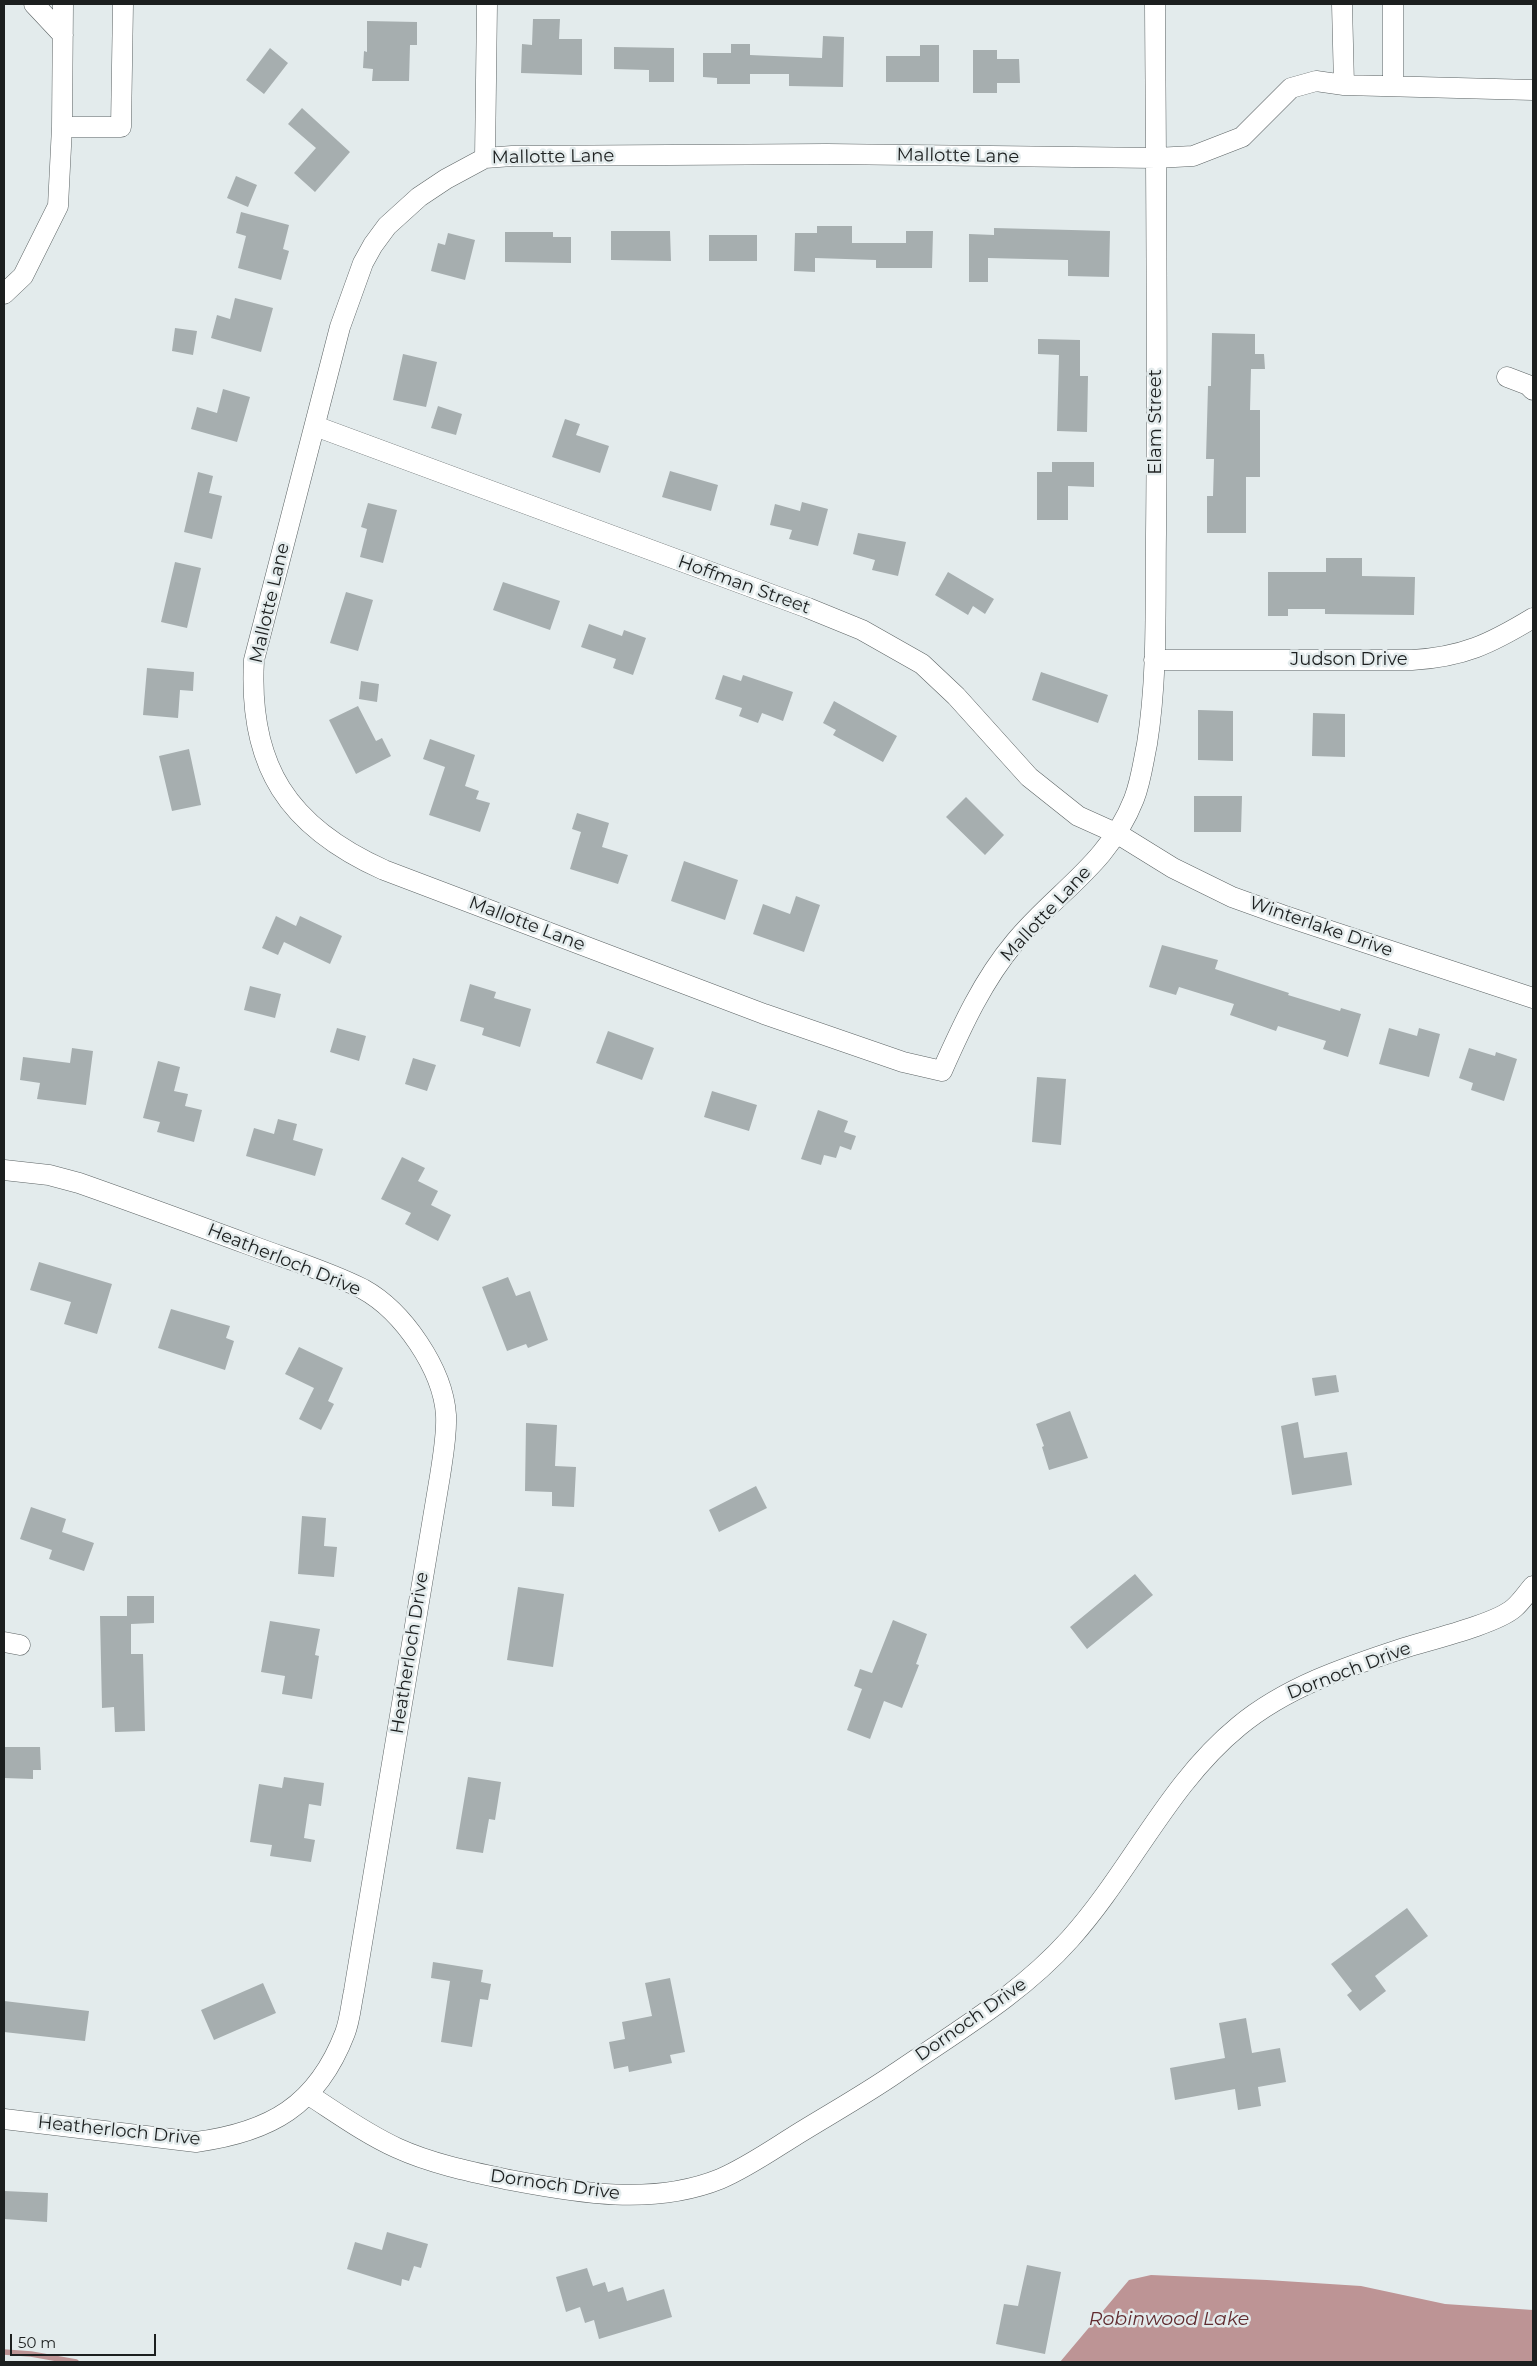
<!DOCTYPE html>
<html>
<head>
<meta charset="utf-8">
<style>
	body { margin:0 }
	#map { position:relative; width:1537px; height:2366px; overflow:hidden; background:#e3ebec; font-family:Montserrat,sans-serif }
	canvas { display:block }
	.frame { position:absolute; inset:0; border:5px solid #1c1f1f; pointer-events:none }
	.scale { position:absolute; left:10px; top:2334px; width:146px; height:22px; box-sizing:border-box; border:2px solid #1c1f1f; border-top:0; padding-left:6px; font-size:15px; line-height:18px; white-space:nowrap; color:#1c1f1f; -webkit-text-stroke:4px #e3ebec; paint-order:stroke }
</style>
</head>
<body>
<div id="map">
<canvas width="1537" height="2366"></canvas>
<div class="frame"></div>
<div class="scale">50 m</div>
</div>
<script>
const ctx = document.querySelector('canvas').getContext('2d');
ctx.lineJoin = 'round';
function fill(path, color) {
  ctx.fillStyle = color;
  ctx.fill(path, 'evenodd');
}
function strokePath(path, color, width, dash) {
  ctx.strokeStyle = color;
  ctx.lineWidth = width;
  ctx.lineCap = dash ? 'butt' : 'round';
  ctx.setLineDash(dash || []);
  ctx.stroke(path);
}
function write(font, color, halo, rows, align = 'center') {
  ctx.font = font + ' Montserrat,sans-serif';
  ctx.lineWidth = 5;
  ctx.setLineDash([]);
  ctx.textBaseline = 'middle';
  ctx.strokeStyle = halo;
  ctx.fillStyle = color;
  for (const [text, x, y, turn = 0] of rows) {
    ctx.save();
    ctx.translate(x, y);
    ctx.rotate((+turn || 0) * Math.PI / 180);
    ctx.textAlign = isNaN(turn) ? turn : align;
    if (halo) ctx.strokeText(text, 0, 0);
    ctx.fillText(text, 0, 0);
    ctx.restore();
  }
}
fill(new Path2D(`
	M 1151,2275 L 1267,2280 L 1361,2286 L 1445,2304 L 1533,2310 L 1533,2362 L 1060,2362 L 1129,2280 Z`), '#bd9495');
strokePath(new Path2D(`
	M 4,2352 L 31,2354 L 76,2362`), '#bd9495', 5.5);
fill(new Path2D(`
	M 533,19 L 560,19 L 559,39 L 582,39 L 582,75 L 521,73 L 522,44 L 532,45 Z
	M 367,21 L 417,22 L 417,45 L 410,45 L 409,81 L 372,81 L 373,69 L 363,68 L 364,51 L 367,52 Z
	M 823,36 L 844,37 L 843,87 L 789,86 L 789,74 L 750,74 L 750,84 L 717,84 L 717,78 L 703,77 L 703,53 L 731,53 L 731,44 L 750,44 L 750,55 L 822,58 Z
	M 920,45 L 939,45 L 939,82 L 886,82 L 886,56 L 920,56 Z
	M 614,47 L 674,48 L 674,82 L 649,82 L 649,70 L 614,69 Z
	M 270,48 L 288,63 L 264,94 L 246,80 Z
	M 973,50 L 997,50 L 997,59 L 1019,59 L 1020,83 L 997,83 L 997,93 L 973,93 Z
	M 302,108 L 350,152 L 315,192 L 294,173 L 316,148 L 288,124 Z
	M 236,176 L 257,185 L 248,207 L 227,198 Z
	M 241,212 L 289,225 L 283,249 L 289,251 L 281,280 L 238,268 L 246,236 L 236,233 Z
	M 817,226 L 852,226 L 852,243 L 906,243 L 906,231 L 933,231 L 932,268 L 876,268 L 876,260 L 815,258 L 815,272 L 794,271 L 795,233 L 817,233 Z
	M 994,228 L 1110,231 L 1109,277 L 1068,276 L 1068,260 L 988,258 L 988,282 L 969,282 L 969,234 L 994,235 Z
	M 611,231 L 670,231 L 671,261 L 611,260 Z
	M 505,232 L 553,232 L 553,237 L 571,237 L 571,263 L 505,262 Z
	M 448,233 L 475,240 L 465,280 L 431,271 L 438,243 L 445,245 Z
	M 709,235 L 757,235 L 757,261 L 709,261 Z
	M 235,298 L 273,308 L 261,352 L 211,338 L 217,315 L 230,319 Z
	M 175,328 L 197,331 L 193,355 L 172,351 Z
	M 1212,333 L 1255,334 L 1255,354 L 1264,354 L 1265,369 L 1251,369 L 1250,410 L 1260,410 L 1260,477 L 1246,477 L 1246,533 L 1207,533 L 1207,496 L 1213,496 L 1214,459 L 1206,459 L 1208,386 L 1211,386 Z
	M 1038,339 L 1080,340 L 1080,376 L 1088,376 L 1087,432 L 1057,431 L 1059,355 L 1038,354 Z
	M 403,354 L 437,362 L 426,407 L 393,400 Z
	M 223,389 L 250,397 L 237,442 L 191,429 L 197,407 L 217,413 Z
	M 438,406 L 462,414 L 456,435 L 431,428 Z
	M 565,419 L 580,424 L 576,435 L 609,446 L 600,473 L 552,457 Z
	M 1052,462 L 1094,462 L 1094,487 L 1068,486 L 1068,520 L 1037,520 L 1037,472 L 1052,472 Z
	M 670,471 L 718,485 L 711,511 L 662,497 Z
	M 198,472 L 213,476 L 209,493 L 222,496 L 212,539 L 184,532 Z
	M 802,502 L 828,509 L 818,546 L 789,539 L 792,530 L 770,525 L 775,504 L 800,511 Z
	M 368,503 L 397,510 L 383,563 L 360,557 L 367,529 L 361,527 Z
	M 858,533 L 906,542 L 898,576 L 872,570 L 875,560 L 853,554 Z
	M 1326,558 L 1362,558 L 1362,576 L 1415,577 L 1414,615 L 1325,614 L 1325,609 L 1288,609 L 1288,616 L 1268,616 L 1268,572 L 1326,572 Z
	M 175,562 L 201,568 L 187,628 L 161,622 Z
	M 948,572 L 994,599 L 985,614 L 973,606 L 968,615 L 935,595 Z
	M 503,582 L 560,601 L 550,630 L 493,610 Z
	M 346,592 L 373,600 L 358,651 L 330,643 Z
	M 589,624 L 622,636 L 624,630 L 646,638 L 633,675 L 613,668 L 616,659 L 581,647 Z
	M 147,668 L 194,672 L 193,691 L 180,690 L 178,718 L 143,715 Z
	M 1041,672 L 1108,695 L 1098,723 L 1032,700 Z
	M 723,675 L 741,681 L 743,675 L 793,692 L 783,721 L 762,713 L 758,723 L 739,716 L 742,708 L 715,699 Z
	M 361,681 L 379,684 L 377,702 L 359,699 Z
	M 834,701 L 897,736 L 883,762 L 833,735 L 836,730 L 823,723 Z
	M 358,706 L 376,741 L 382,738 L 391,756 L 356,774 L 329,720 Z
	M 1198,710 L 1233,711 L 1233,761 L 1198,760 Z
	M 1313,713 L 1345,714 L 1345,757 L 1312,756 Z
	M 430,739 L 475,755 L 465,786 L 479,791 L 476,799 L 490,803 L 480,832 L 429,815 L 445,767 L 423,759 Z
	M 189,749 L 201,805 L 172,811 L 159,756 Z
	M 1194,796 L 1242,796 L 1241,832 L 1194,832 Z
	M 966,797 L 1004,835 L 985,855 L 946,817 Z
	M 577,813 L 609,823 L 602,847 L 628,855 L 618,884 L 570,869 L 581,832 L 572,829 Z
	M 684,861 L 738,880 L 725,920 L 671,901 Z
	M 796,896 L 820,905 L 804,952 L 753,934 L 763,904 L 790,914 Z
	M 276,916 L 296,926 L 300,916 L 342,936 L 330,964 L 284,942 L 278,955 L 262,948 Z
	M 1162,945 L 1218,960 L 1215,969 L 1289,993 L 1288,995 L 1340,1011 L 1341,1008 L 1361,1014 L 1348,1057 L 1323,1049 L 1326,1041 L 1278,1026 L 1276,1031 L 1230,1015 L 1234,1004 L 1179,987 L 1176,995 L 1149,987 Z
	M 470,984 L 496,992 L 494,998 L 531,1009 L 520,1047 L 482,1035 L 484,1028 L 460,1021 Z
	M 250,986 L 281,994 L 275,1018 L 244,1010 Z
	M 337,1028 L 366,1036 L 359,1061 L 330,1052 Z
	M 1389,1028 L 1417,1036 L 1419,1028 L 1440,1034 L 1429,1077 L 1379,1064 Z
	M 608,1031 L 654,1048 L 642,1080 L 596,1063 Z
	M 72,1048 L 93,1051 L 86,1105 L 37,1099 L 40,1083 L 20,1080 L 23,1057 L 70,1063 Z
	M 1469,1048 L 1495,1056 L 1496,1052 L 1517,1059 L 1504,1101 L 1471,1090 L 1473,1083 L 1459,1078 Z
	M 413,1058 L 436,1065 L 427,1091 L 405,1084 Z
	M 158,1061 L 180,1067 L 174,1091 L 188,1094 L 185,1106 L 202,1110 L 194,1142 L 157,1132 L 160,1122 L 143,1118 Z
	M 1037,1077 L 1066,1079 L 1061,1145 L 1032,1142 Z
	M 712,1091 L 757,1105 L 749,1131 L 704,1117 Z
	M 818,1110 L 848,1121 L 844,1132 L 856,1136 L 851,1150 L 840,1146 L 836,1158 L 824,1155 L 821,1165 L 801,1159 Z
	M 278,1119 L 297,1124 L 293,1140 L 323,1149 L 315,1176 L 246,1156 L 254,1128 L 274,1134 Z
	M 402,1157 L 425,1168 L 418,1181 L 438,1191 L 431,1205 L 451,1215 L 438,1241 L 405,1224 L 411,1213 L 381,1199 Z
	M 39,1262 L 112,1284 L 97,1334 L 64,1324 L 71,1302 L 30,1290 Z
	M 508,1277 L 516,1296 L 530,1291 L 548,1340 L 528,1348 L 526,1344 L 507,1351 L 482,1287 Z
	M 171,1309 L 230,1326 L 226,1338 L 234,1341 L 225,1370 L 158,1348 Z
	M 299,1347 L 343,1368 L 328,1401 L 334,1404 L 321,1430 L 299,1419 L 314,1388 L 285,1374 Z
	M 1336,1375 L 1339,1392 L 1315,1396 L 1312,1378 Z
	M 1070,1411 L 1088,1458 L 1049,1470 L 1042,1447 L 1044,1446 L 1036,1424 Z
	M 1298,1422 L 1304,1458 L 1347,1452 L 1352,1485 L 1292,1495 L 1281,1426 Z
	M 526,1423 L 557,1425 L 555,1466 L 576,1467 L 574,1507 L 552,1506 L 552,1492 L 525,1491 Z
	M 756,1486 L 767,1508 L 719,1532 L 709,1510 Z
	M 31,1507 L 66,1519 L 62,1532 L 94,1543 L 84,1571 L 49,1559 L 52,1550 L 20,1539 Z
	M 302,1516 L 326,1518 L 324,1546 L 337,1547 L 334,1577 L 298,1574 Z
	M 1135,1574 L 1153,1595 L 1087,1649 L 1070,1627 Z
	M 518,1587 L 564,1594 L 553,1667 L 507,1660 Z
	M 127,1596 L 154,1596 L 154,1623 L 131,1624 L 131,1654 L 143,1654 L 145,1731 L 115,1732 L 114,1707 L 102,1708 L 100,1616 L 127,1616 Z
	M 893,1620 L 927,1634 L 916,1664 L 919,1665 L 902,1708 L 884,1701 L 870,1739 L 847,1730 L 862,1689 L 854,1686 L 860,1669 L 872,1673 Z
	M 270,1621 L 320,1629 L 315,1655 L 319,1656 L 312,1699 L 282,1694 L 285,1676 L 261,1672 Z
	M 4,1747 L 40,1747 L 41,1770 L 33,1770 L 33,1779 L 4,1778 Z
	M 284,1777 L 324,1783 L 321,1806 L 309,1804 L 304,1838 L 315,1840 L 311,1862 L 270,1856 L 272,1845 L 250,1842 L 259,1784 L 282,1788 Z
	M 468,1777 L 501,1782 L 495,1820 L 489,1819 L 483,1853 L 456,1849 Z
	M 1407,1908 L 1428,1936 L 1375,1976 L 1386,1991 L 1360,2011 L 1347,1995 L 1352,1991 L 1331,1964 Z
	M 433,1962 L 483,1970 L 481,1982 L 491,1984 L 488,2000 L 480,1999 L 472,2047 L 441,2042 L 450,1981 L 431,1978 Z
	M 670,1978 L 685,2052 L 670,2055 L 672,2063 L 629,2072 L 628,2066 L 614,2069 L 609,2042 L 625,2039 L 622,2022 L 652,2016 L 645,1983 Z
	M 263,1983 L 276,2013 L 214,2040 L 201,2010 Z
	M 4,2001 L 89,2011 L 85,2041 L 4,2032 Z
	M 1246,2018 L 1252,2053 L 1280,2048 L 1286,2082 L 1258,2087 L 1261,2106 L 1238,2110 L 1235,2089 L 1175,2100 L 1170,2068 L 1225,2058 L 1219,2023 Z
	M 4,2191 L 48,2193 L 47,2222 L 4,2219 Z
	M 387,2232 L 428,2244 L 421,2268 L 414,2266 L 409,2281 L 402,2279 L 401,2286 L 347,2269 L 355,2242 L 382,2250 Z
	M 1027,2265 L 1061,2272 L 1045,2354 L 996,2344 L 1004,2304 L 1018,2306 Z
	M 587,2268 L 593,2286 L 605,2282 L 608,2292 L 623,2287 L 627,2301 L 664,2289 L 672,2317 L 599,2339 L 594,2320 L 585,2323 L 580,2307 L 566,2312 L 556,2277 Z`), '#a6aeaf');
const minor = new Path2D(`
	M 34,4 L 63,35
	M 1155,4 C 1156,180 1158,357 1156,534 C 1155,604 1158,675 1147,744 C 1143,763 1141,781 1134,799 C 1108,865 1057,891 1015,942 C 983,980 962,1026 942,1071 L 903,1062 L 764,1014 L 384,870 C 288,827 248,766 254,660 L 340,327 L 363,263 L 373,245 L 387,226 L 419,197 L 446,179 L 485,158 L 512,156 L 827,154 L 1156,158 L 1193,156 L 1242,137 L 1291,88 L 1316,81 L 1344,85
	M 1342,4 L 1344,85 L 1533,90
	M 1393,86 L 1393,4
	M 62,127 L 63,4
	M 485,158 L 487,4
	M 4,294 L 23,276 L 58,206 L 62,127 L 121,127 L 123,4
	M 1507,377 L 1528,385 L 1533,390
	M 315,426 L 808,608 L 862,630 L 922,664 L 956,696 L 1029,777 L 1078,816 L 1118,834 L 1173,868 L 1232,897 L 1282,915 L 1533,998
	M 1154,660 L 1412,660 C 1463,657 1490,644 1533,618
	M 4,1170 L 49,1175 L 79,1183 C 136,1203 193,1224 250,1245 C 287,1259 328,1271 363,1289 C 403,1311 443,1369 446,1415 C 447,1435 443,1456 440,1476 L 354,1991 C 351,2005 350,2020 345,2033 C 317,2106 270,2132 196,2142 L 4,2119
	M 4,1642 L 20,1645
	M 309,2095 C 337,2113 366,2134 397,2148 C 432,2164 472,2172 510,2180 C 578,2193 653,2206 720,2179 C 746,2168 772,2150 796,2135 C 830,2114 864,2095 896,2073 C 957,2031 1021,1994 1070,1939 C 1131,1871 1168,1784 1239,1726 C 1286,1687 1346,1667 1404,1648 C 1429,1640 1496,1624 1514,1608 C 1521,1602 1527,1593 1533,1586`);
strokePath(minor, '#5c6364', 21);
strokePath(minor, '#fff', 20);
write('18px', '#1c1f1f', '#e3ebec', [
	["Mallotte Lane",958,156,1],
	["Mallotte Lane",553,157,-1],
	["Elam Street",1156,422,-90],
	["Hoffman Street",744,585,20],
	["Mallotte Lane",270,603,-77],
	["Judson Drive",1349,660],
	["Mallotte Lane",1046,914,-47],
	["Mallotte Lane",527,924,21],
	["Winterlake Drive",1321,927,19],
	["Heatherloch Drive",284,1260,22],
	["Heatherloch Drive",410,1653,-81],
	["Dornoch Drive",1349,1671,-21],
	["Dornoch Drive",971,2020,-35],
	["Heatherloch Drive",119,2131,6],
	["Dornoch Drive",555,2185,8]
]);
write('italic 19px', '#612b2f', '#e3ebec', [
	["Robinwood Lake",1169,2319]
]);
</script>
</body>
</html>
